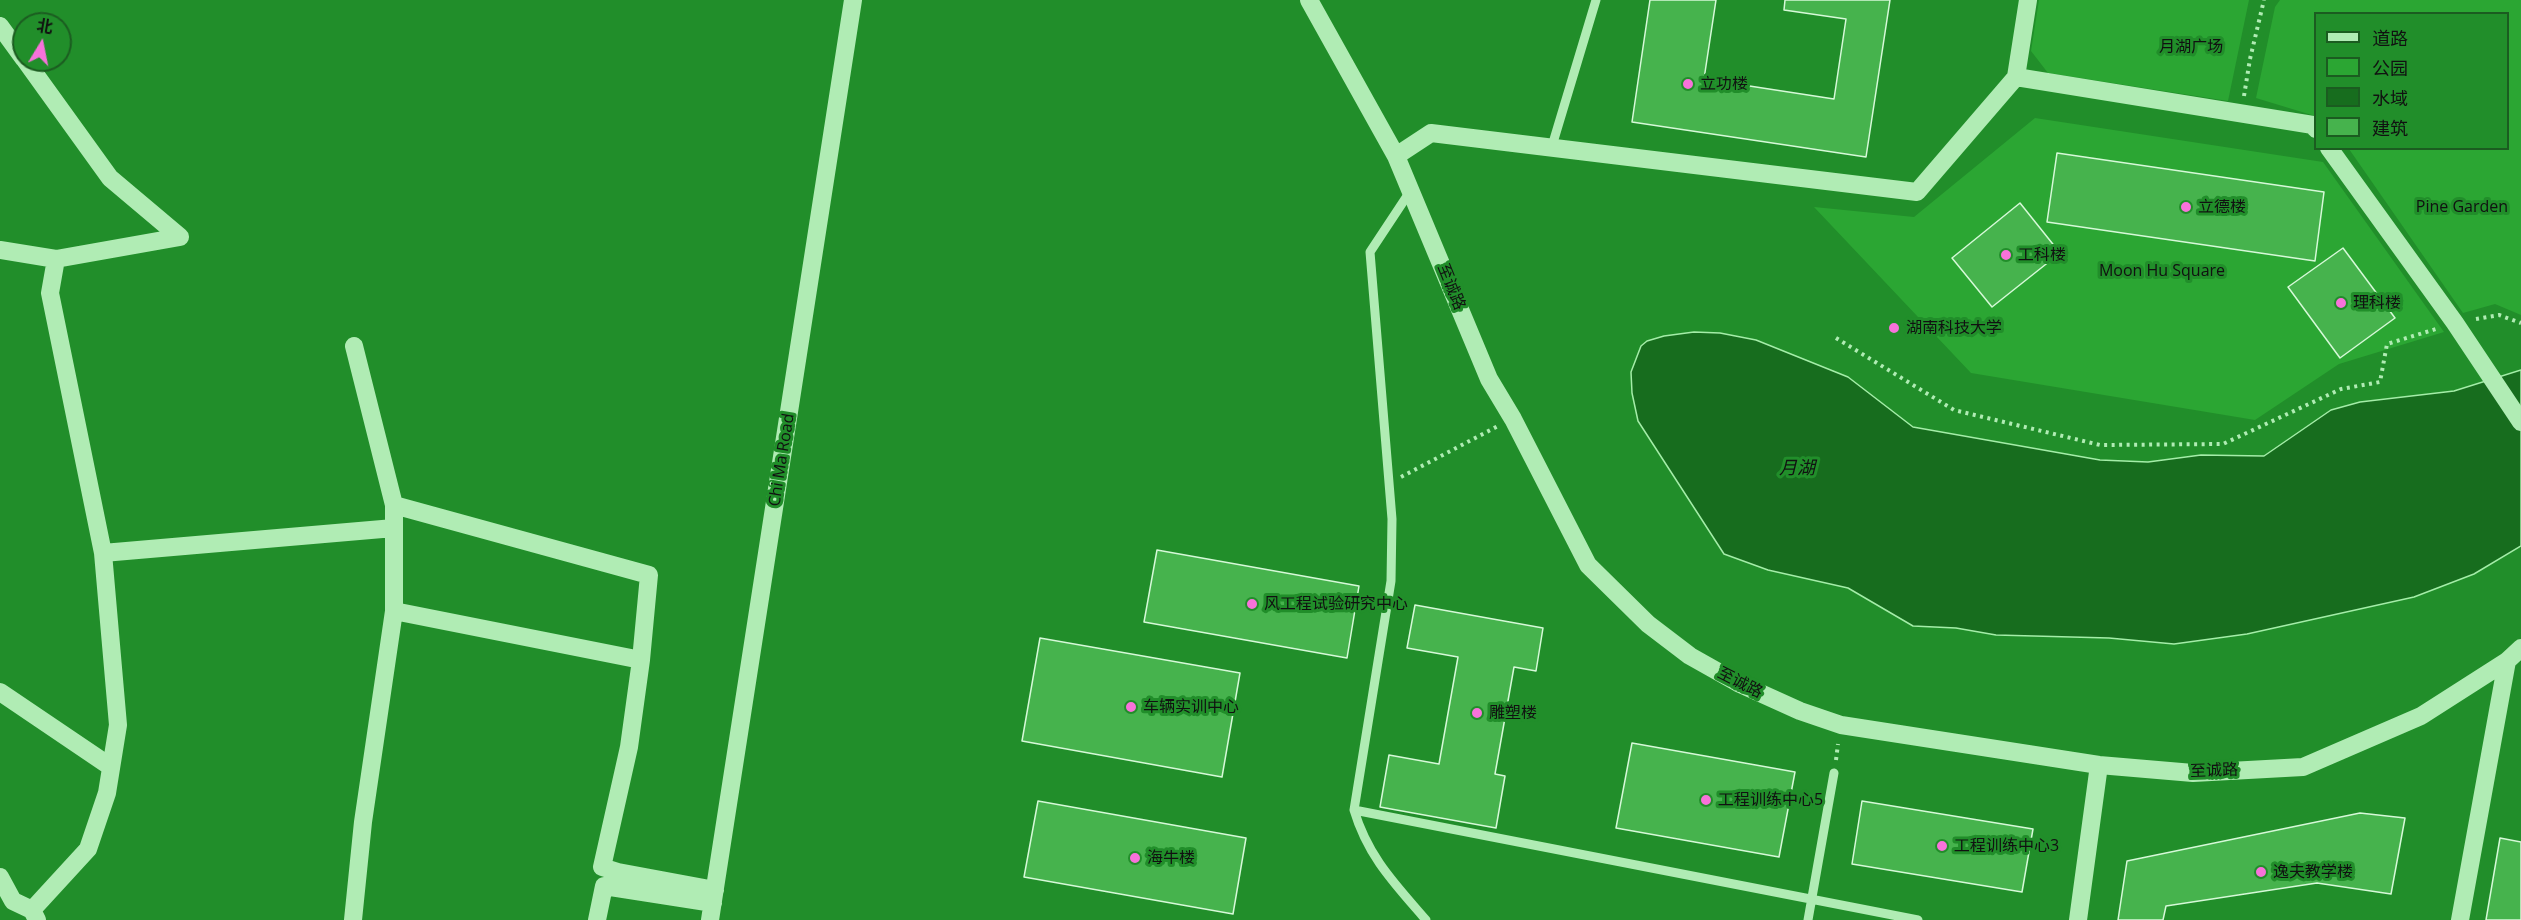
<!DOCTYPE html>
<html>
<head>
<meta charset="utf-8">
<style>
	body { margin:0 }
	#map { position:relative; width:2521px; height:920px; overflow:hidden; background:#218e2a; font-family:"Open Sans","Noto Sans SC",sans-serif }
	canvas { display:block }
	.legend { position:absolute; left:2314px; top:12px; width:195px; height:138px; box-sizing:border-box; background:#218e2a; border:2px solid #1b5c20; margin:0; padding:8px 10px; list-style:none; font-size:18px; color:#111 }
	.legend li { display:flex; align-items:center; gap:12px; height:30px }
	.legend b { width:30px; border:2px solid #1b5c20 }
	.north { position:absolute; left:12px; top:12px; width:60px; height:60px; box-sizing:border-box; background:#218e2a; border:2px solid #1b5c20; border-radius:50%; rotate:10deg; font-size:16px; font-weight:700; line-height:24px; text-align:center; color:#111 }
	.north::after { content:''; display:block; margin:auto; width:21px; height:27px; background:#f872da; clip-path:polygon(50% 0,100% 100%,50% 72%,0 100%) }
</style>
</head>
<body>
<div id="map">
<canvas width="2521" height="920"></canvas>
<ul class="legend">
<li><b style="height:8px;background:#b0ecb4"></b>道路</li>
<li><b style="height:16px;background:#2ba633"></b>公园</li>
<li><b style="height:16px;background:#176d1e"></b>水域</li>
<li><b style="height:16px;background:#46b34d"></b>建筑</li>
</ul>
<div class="north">北</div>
</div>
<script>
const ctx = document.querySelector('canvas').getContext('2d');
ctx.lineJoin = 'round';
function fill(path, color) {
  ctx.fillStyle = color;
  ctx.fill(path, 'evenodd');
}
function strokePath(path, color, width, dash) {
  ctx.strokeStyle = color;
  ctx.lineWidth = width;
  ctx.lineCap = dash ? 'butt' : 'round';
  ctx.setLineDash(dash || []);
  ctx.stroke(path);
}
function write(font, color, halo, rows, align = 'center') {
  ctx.font = font + ' "Open Sans","Noto Sans SC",sans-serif';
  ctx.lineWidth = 6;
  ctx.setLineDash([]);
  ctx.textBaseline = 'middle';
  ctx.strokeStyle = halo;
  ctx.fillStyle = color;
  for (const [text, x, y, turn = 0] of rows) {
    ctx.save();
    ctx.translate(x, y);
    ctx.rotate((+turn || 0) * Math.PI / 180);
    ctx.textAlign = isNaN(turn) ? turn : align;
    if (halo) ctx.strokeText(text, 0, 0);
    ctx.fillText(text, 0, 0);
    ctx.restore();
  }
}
fill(new Path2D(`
	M 2039,0 L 2249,0 L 2228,101 L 2048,73 L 2031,51 Z
	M 2280,0 L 2521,0 L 2521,315 L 2495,304 L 2463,313 L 2349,149 L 2508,148 L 2508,14 L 2316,14 L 2315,116 L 2256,98 L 2275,7 Z
	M 2035,118 L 2323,162 L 2444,332 L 2339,364 L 2255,420 L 1971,373 L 1814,207 L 1914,217 Z`), '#2ba633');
const water = new Path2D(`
	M 1694,332 L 1720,333 L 1756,340 L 1848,377 L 1913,427 L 2100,460 L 2148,462 L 2201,455 L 2264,456 L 2331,410 L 2360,402 L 2454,391 L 2521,370 L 2521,546 L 2474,574 L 2414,597 L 2247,634 L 2174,644 L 2109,638 L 1996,635 L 1956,628 L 1913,626 L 1848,588 L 1768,570 L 1724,554 L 1638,421 L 1632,393 L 1631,372 L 1641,346 L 1647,341 L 1664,336 Z`);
fill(water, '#176d1e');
strokePath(water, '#a4eda8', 1.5);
const building = new Path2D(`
	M 1650,0 L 1716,0 L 1704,79 L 1834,99 L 1846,19 L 1784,10 L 1785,0 L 1890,0 L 1866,157 L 1632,122 Z
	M 2057,153 L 2324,192 L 2315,261 L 2047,222 Z
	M 2020,203 L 2060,253 L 1992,307 L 1952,258 Z
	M 2343,248 L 2395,318 L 2340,358 L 2288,287 Z
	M 1157,550 L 1359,586 L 1347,658 L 1144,622 Z
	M 1415,605 L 1543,628 L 1536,671 L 1514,667 L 1495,774 L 1505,776 L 1496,828 L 1380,807 L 1389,755 L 1439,764 L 1458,657 L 1407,648 Z
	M 1040,638 L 1240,673 L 1222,777 L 1022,741 Z
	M 1632,743 L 1795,772 L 1779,857 L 1616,828 Z
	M 1038,801 L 1246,838 L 1233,914 L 1024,877 Z
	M 1862,801 L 2033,829 L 2022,892 L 1852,864 Z
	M 2360,813 L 2405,818 L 2391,894 L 2317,883 L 2166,906 L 2163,920 L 2118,920 L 2127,861 Z
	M 2500,838 L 2521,842 L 2521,920 L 2486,920 Z`);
fill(building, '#46b34d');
strokePath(building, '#d6f9d8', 1.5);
strokePath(new Path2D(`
	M 2244,96 L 2250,59 L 2264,0
	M 2476,319 L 2499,315 L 2521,323
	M 1836,338 L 1954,410 L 2100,445 L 2223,444 L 2341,389 L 2380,382 L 2387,344 L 2436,329
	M 1401,477 L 1498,426
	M 1836,760 L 1838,744`), '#b0ecb4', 4, [3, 4.5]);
strokePath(new Path2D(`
	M 1552,146 L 1596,0
	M 1411,190 L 1370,252 L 1392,519 L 1391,581 L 1354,810 C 1368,857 1395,884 1426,920
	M 1354,810 L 1918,920
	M 1808,920 L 1834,773`), '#b0ecb4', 9);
strokePath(new Path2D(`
	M 1309,0 L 1396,156 L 1489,379 L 1513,419 L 1588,565 L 1648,624 L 1690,656 L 1738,683 L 1800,711 L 1841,725 L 2099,765 L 2193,773 L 2303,767 L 2421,716 L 2507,661 L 2521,648
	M 0,26 L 24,59
	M 25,60 L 110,178 L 180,237 L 56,259
	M 2016,77 L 2028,0
	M 2329,148 L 2455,323 L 2521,422
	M 1396,156 L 1431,133 L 1917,192 L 2016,77 L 2313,125 L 2316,129
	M 0,250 L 56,259 L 50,293 L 103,553 L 394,528
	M 394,505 L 649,575 L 641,660 L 629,747 L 602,867 L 618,872 L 715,890
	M 394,611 L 641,660
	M 0,692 L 111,767
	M 0,877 L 13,901 L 32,910 L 37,920
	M 32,910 L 88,849 L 107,793 L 118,725 L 103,553
	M 353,920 L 363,822 L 394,611 L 394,505 L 354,346
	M 597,920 L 604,886 L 713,903
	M 710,920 L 853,0
	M 2078,920 L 2099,765
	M 2460,920 L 2507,661`), '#b0ecb4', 18);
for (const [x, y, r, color] of [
	[1688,84,6,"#f872da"],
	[2186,207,6,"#f872da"],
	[2006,255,6,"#f872da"],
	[2341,303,6,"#f872da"],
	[1894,328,6,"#f872da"],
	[1252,604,6,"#f872da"],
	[1131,707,6,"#f872da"],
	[1477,713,6,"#f872da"],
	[1706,800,6,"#f872da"],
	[1942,846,6,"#f872da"],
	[1135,858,6,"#f872da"],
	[2261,872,6,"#f872da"]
]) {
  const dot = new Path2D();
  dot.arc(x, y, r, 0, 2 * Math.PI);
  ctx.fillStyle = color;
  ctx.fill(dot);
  strokePath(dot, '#218e2a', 2);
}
write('16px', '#111', '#218e2a', [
	["月湖广场",2191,47],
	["Pine Garden",2462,207],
	["Moon Hu Square",2162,271]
]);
write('16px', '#111', '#218e2a', [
	["立功楼",1700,84],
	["立德楼",2198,207],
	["工科楼",2018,255],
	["理科楼",2353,303],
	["湖南科技大学",1906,328],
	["风工程试验研究中心",1264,604],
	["车辆实训中心",1143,707],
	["雕塑楼",1489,713],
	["工程训练中心5",1718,800],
	["工程训练中心3",1954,846],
	["海牛楼",1147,858],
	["逸夫教学楼",2273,872]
], 'left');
write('16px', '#111', '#218e2a', [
	["至诚路",1451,287,68],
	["Chi Ma Road",782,460,-81],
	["至诚路",1740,683,27],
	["至诚路",2214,771,-2]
]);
write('italic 18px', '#111', '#218e2a', [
	["月湖",1797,469]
]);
</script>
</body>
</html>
